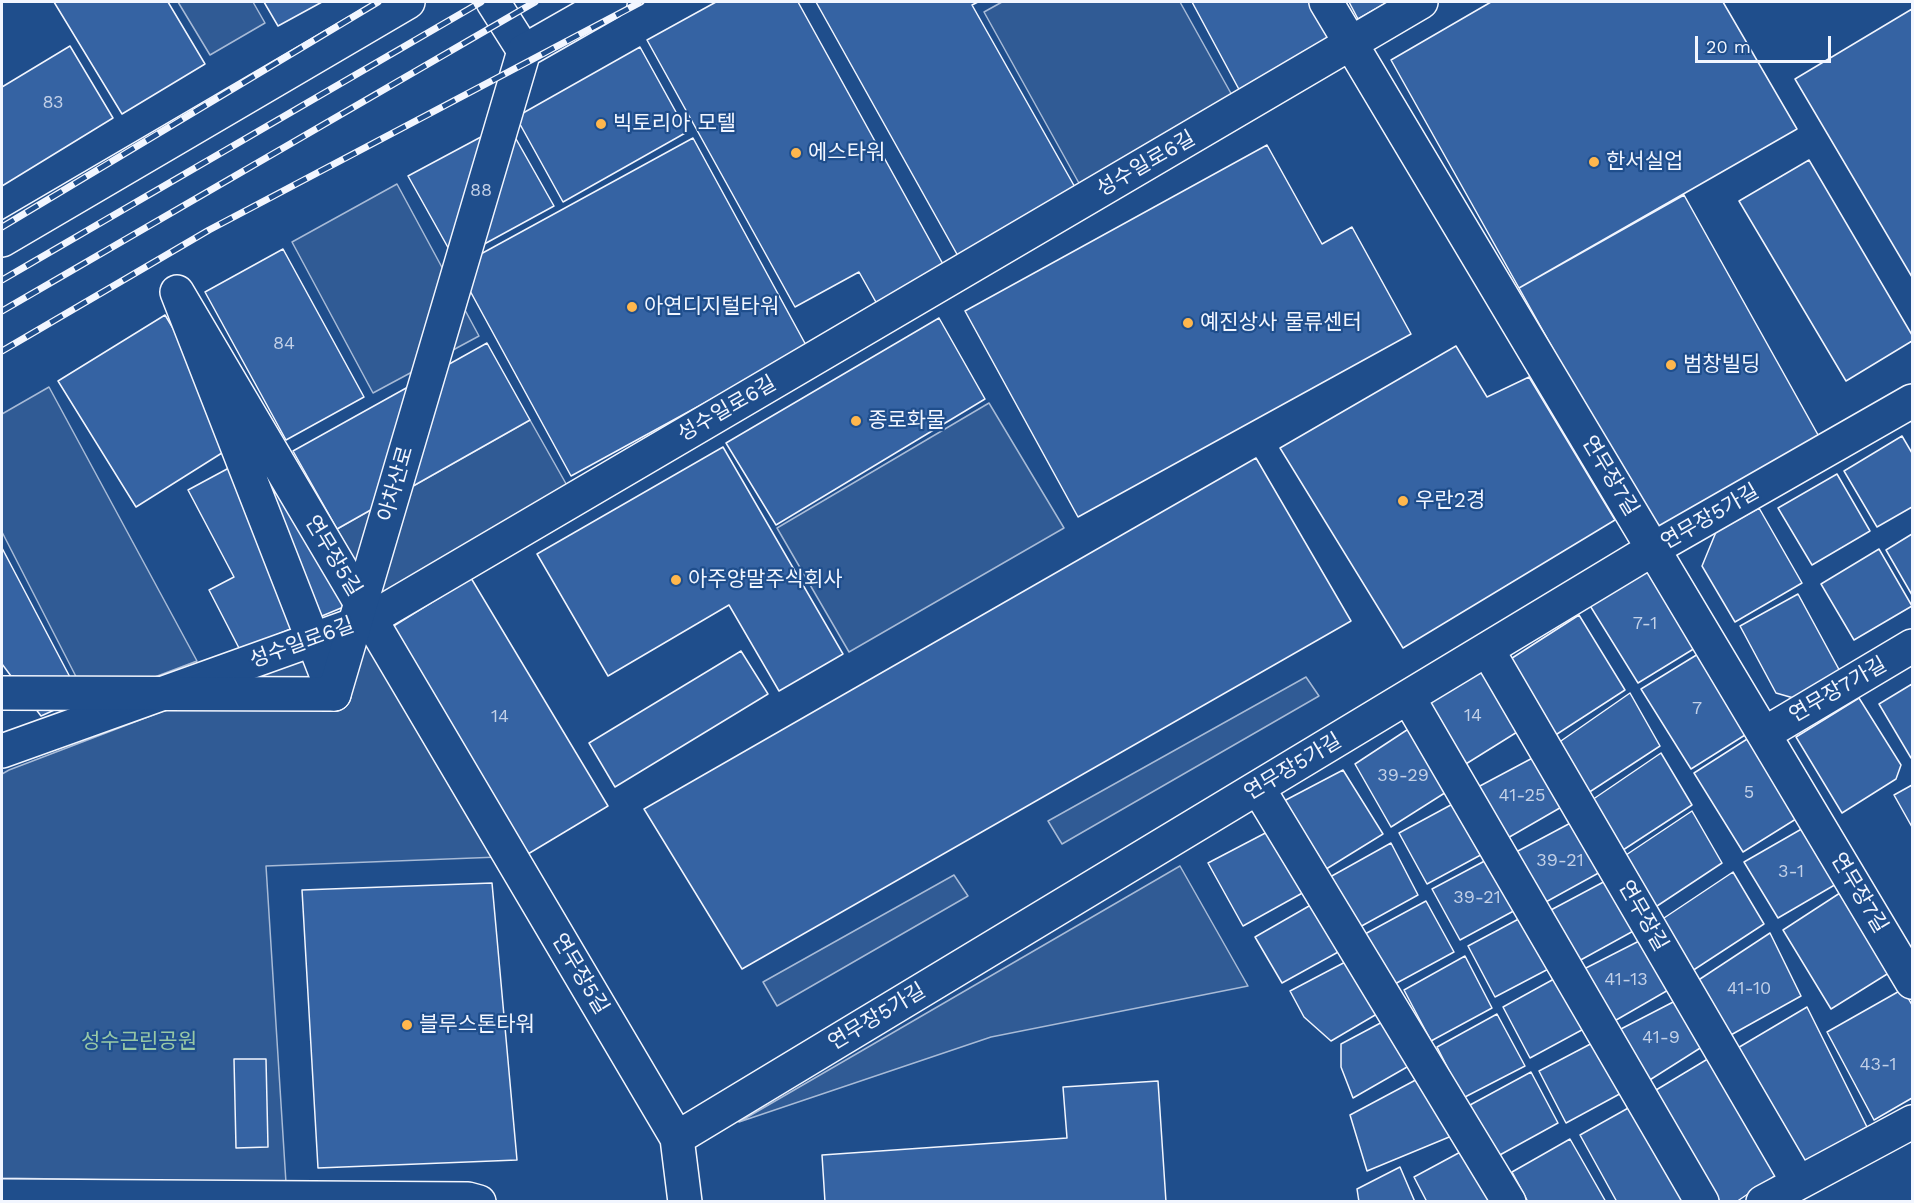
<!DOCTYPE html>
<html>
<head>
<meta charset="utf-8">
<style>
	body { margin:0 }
	#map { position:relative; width:1914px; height:1203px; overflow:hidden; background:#1f4e8c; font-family:"Work Sans",sans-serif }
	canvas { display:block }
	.frame { position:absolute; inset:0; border:3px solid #f2f6ff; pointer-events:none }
	.scale { position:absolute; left:1695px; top:36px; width:136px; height:27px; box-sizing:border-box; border:3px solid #f2f6ff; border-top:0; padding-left:8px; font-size:18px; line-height:21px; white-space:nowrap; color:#f2f6ff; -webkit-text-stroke:4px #1f4e8c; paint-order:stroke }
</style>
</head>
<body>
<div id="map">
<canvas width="1914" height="1203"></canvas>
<div class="frame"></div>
<div class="scale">20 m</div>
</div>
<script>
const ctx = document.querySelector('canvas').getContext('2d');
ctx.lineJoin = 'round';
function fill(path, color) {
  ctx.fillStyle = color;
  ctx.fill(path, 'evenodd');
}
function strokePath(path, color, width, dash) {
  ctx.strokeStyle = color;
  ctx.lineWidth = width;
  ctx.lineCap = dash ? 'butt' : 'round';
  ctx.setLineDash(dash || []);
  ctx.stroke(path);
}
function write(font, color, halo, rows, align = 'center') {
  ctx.font = font + ' "Work Sans","Noto Sans KR",sans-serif';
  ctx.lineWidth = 4.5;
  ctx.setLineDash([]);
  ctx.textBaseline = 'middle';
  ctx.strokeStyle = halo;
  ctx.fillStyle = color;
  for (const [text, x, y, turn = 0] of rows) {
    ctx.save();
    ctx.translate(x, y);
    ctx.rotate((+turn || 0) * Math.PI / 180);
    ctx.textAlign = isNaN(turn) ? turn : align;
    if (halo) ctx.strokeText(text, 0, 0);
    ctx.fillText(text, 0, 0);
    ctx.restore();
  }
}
const built = new Path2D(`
	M 178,2 L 253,2 L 265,23 L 210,55 Z
	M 1002,2 L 1180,2 L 1233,97 L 1080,185 L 984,12 Z
	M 397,184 L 479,336 L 373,393 L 292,242 Z
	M 49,387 L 197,661 L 89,702 L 2,532 L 2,414 Z
	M 989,403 L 1064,528 L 849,652 L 777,528 Z
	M 530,420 L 569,489 L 376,598 L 337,529 Z
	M 362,635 L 499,857 L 266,866 L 286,1183 L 2,1178 L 2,774 L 9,770 Z
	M 1306,677 L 1319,696 L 1062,844 L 1048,821 Z
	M 1180,866 L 1248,986 L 991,1037 L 739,1122 Z
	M 954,875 L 968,896 L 777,1006 L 763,982 Z`);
fill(built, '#305b95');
strokePath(built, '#a8bbd7', 1.5);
const building = new Path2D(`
	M 54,2 L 168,2 L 205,64 L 122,114 Z
	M 264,2 L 322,2 L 278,26 Z
	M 716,2 L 798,2 L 944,266 L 877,304 L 859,272 L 795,307 L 647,40 Z
	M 816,2 L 978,2 L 972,5 L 1076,189 L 958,256 Z
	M 1192,2 L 1314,2 L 1335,39 L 1242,95 Z
	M 1349,2 L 1388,2 L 1358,19 Z
	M 1491,2 L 1723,2 L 1797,129 L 1519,288 L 1391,60 Z
	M 1912,9 L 1912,277 L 1795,79 Z
	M 70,46 L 113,118 L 2,186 L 2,87 Z
	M 640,47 L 687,132 L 563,202 L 516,117 Z
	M 507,123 L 554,206 L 455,260 L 408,176 Z
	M 693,138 L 807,347 L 571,476 L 457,267 Z
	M 1267,145 L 1322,244 L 1352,227 L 1411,334 L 1078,517 L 965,311 Z
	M 1809,160 L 1912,335 L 1912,341 L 1846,381 L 1739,201 Z
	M 1684,195 L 1822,442 L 1657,535 L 1519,288 Z
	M 283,249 L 364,397 L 286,440 L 205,292 Z
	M 165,315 L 241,441 L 136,507 L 58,381 Z
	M 939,318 L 985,399 L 776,525 L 726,443 Z
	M 487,343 L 530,420 L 337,529 L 293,451 Z
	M 1456,346 L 1487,397 L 1529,377 L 1615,520 L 1403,648 L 1280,448 Z
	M 1902,436 L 1912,453 L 1912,507 L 1877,527 L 1844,471 Z
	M 723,447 L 843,654 L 779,691 L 729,605 L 608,676 L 537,554 Z
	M 253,455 L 346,606 L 240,650 L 209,590 L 234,577 L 188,490 Z
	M 1256,458 L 1351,621 L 742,969 L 644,809 Z
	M 1837,474 L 1870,531 L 1812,565 L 1778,508 Z
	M 1759,508 L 1802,583 L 1735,622 L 1702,566 L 1716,532 Z
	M 1912,534 L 1912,595 L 1886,550 Z
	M 2,548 L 81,698 L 41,716 L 2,664 Z
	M 1879,549 L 1912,606 L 1854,640 L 1821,584 Z
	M 1650,565 L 1700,645 L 1638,683 L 1589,604 Z
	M 471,578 L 608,806 L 528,854 L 392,627 Z
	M 1798,594 L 1842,675 L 1797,699 L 1776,693 L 1740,626 Z
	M 1579,615 L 1625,690 L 1554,736 L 1509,660 Z
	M 741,651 L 768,694 L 615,787 L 589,743 Z
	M 1703,651 L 1753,730 L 1691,769 L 1641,689 Z
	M 1486,664 L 1522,729 L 1461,767 L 1425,703 Z
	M 1912,684 L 1912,757 L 1911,758 L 1879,704 Z
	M 1630,693 L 1660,746 L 1588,793 L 1558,743 Z
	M 1859,698 L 1901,765 L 1896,779 L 1842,813 L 1796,737 Z
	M 1416,724 L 1451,789 L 1391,827 L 1355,764 Z
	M 1755,734 L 1804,814 L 1743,852 L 1694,773 Z
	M 1661,753 L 1692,805 L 1620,852 L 1589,802 Z
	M 1540,754 L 1565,805 L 1506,839 L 1478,787 Z
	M 1343,770 L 1383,834 L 1323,871 L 1282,802 Z
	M 1912,785 L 1912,827 L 1894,795 Z
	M 1460,800 L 1488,851 L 1427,884 L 1399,833 Z
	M 1692,811 L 1722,863 L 1651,910 L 1620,859 Z
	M 1578,819 L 1604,870 L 1544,903 L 1516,852 Z
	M 1805,827 L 1838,883 L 1778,918 L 1744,862 Z
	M 1273,829 L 1306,891 L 1243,926 L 1208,863 Z
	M 1391,843 L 1418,895 L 1358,928 L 1330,877 Z
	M 1494,856 L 1521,907 L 1460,940 L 1432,889 Z
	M 1733,872 L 1764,924 L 1692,971 L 1661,920 Z
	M 1611,878 L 1637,929 L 1577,962 L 1549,911 Z
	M 492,883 L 517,1160 L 318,1168 L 302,890 Z
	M 1843,891 L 1892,971 L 1831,1009 L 1783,930 Z
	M 1426,901 L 1454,952 L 1393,985 L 1365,934 Z
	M 1316,902 L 1340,951 L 1282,983 L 1255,937 Z
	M 1528,914 L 1556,965 L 1495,997 L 1468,946 Z
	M 1770,933 L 1801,996 L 1729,1036 L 1697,981 Z
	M 1645,938 L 1670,989 L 1611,1023 L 1582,970 Z
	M 1465,956 L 1492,1008 L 1431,1041 L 1404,990 Z
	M 1351,959 L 1382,1011 L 1331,1041 L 1304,1017 L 1290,991 Z
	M 1563,974 L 1591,1025 L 1530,1058 L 1503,1007 Z
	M 1903,989 L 1912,1005 L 1912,1098 L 1874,1120 L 1827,1032 Z
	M 1679,999 L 1705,1045 L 1645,1083 L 1617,1031 Z
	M 1807,1007 L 1867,1127 L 1800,1167 L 1736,1049 Z
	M 1497,1014 L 1525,1066 L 1463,1098 L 1437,1047 Z
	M 1388,1019 L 1414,1063 L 1353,1098 L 1341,1067 L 1341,1044 Z
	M 1600,1039 L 1627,1090 L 1566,1123 L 1539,1071 Z
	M 1721,1051 L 1782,1171 L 1736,1202 L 1713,1202 L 1651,1093 Z
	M 234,1059 L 266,1059 L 268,1147 L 236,1148 Z
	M 1531,1072 L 1558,1123 L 1498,1156 L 1470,1105 Z
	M 1425,1075 L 1454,1135 L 1367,1171 L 1350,1115 Z
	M 1158,1081 L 1166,1202 L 825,1202 L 822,1155 L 1067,1138 L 1063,1087 Z
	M 1639,1102 L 1694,1202 L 1617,1202 L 1580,1135 Z
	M 1570,1139 L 1606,1202 L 1528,1202 L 1512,1172 Z
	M 1466,1149 L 1494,1202 L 1427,1202 L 1414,1177 Z
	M 1400,1167 L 1415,1202 L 1359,1202 L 1357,1189 Z`);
fill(building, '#3563a3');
strokePath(building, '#f2f6ff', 1.5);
const minor = new Path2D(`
	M 493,2 L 524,51
	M 1326,2 L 1912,982
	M 1487,649 L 1798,1182
	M 334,694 L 177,292 L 677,1138 L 685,1202
	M 1408,697 L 1702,1202
	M 1764,734 L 1912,646
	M 2,751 L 370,619 L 1421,2
	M 1258,788 L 1509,1202
	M 677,1138 L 1653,549 L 1912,401
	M 2,1196 L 468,1199 L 479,1202
	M 1763,1202 L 1912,1122`);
const major = new Path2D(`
	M 2,240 L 408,2
	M 2,693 L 334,694 L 524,51 L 610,2`);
strokePath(minor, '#f2f6ff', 36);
strokePath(major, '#f2f6ff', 36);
strokePath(minor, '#1f4e8c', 33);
strokePath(major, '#1f4e8c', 33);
const rail = new Path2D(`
	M 2,227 L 378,2
	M 2,280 L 481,2
	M 2,311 L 535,2
	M 2,351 L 209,230 L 641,2`);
strokePath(rail, '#f2f6ff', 7);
strokePath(rail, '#1f4e8c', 4.5, [14]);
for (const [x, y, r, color] of [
	[601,124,6,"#ffb74d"],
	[796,153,6,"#ffb74d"],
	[1594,162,6,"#ffb74d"],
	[632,307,6,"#ffb74d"],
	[1188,323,6,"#ffb74d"],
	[1671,365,6,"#ffb74d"],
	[856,421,6,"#ffb74d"],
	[1403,501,6,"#ffb74d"],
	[676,580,6,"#ffb74d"],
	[407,1025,6,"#ffb74d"]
]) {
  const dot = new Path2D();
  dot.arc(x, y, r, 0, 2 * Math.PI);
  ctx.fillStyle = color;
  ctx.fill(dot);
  strokePath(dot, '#1f4e8c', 2);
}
write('18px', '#c3d1e8', null, [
	["83",53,103],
	["88",481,191],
	["84",284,344],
	["7-1",1645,624],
	["7",1697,709],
	["14",1473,716],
	["14",500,717],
	["39-29",1403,776],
	["5",1749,793],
	["41-25",1522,796],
	["39-21",1560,861],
	["3-1",1791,872],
	["39-21",1477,898],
	["41-13",1626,980],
	["41-10",1749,989],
	["41-9",1661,1038],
	["43-1",1878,1065]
]);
write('21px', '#f2f6ff', '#1f4e8c', [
	["빅토리아 모텔",613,124],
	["에스타워",808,153],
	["한서실업",1606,162],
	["아연디지털타워",644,307],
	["예진상사 물류센터",1200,323],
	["범창빌딩",1683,365],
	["종로화물",868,421],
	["우란2경",1415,501],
	["아주양말주식회사",688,580],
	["블루스톤타워",419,1025]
], 'left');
write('21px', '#f2f6ff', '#1f4e8c', [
	["성수일로6길",1146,164,-30],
	["성수일로6길",727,409,-30],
	["연무장7길",1610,476,59],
	["아차산로",396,484,-74],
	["연무장5가길",1710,517,-30],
	["연무장5길",333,556,59],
	["성수일로6길",302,643,-20],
	["연무장7가길",1838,690,-30],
	["연무장5가길",1293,767,-31],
	["연무장7길",1859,893,59],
	["연무장길",1643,916,60],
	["연무장5길",580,974,59],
	["연무장5가길",877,1017,-31]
]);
write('21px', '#97c8a6', '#1f4e8c', [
	["성수근린공원",139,1042]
]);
</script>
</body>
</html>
